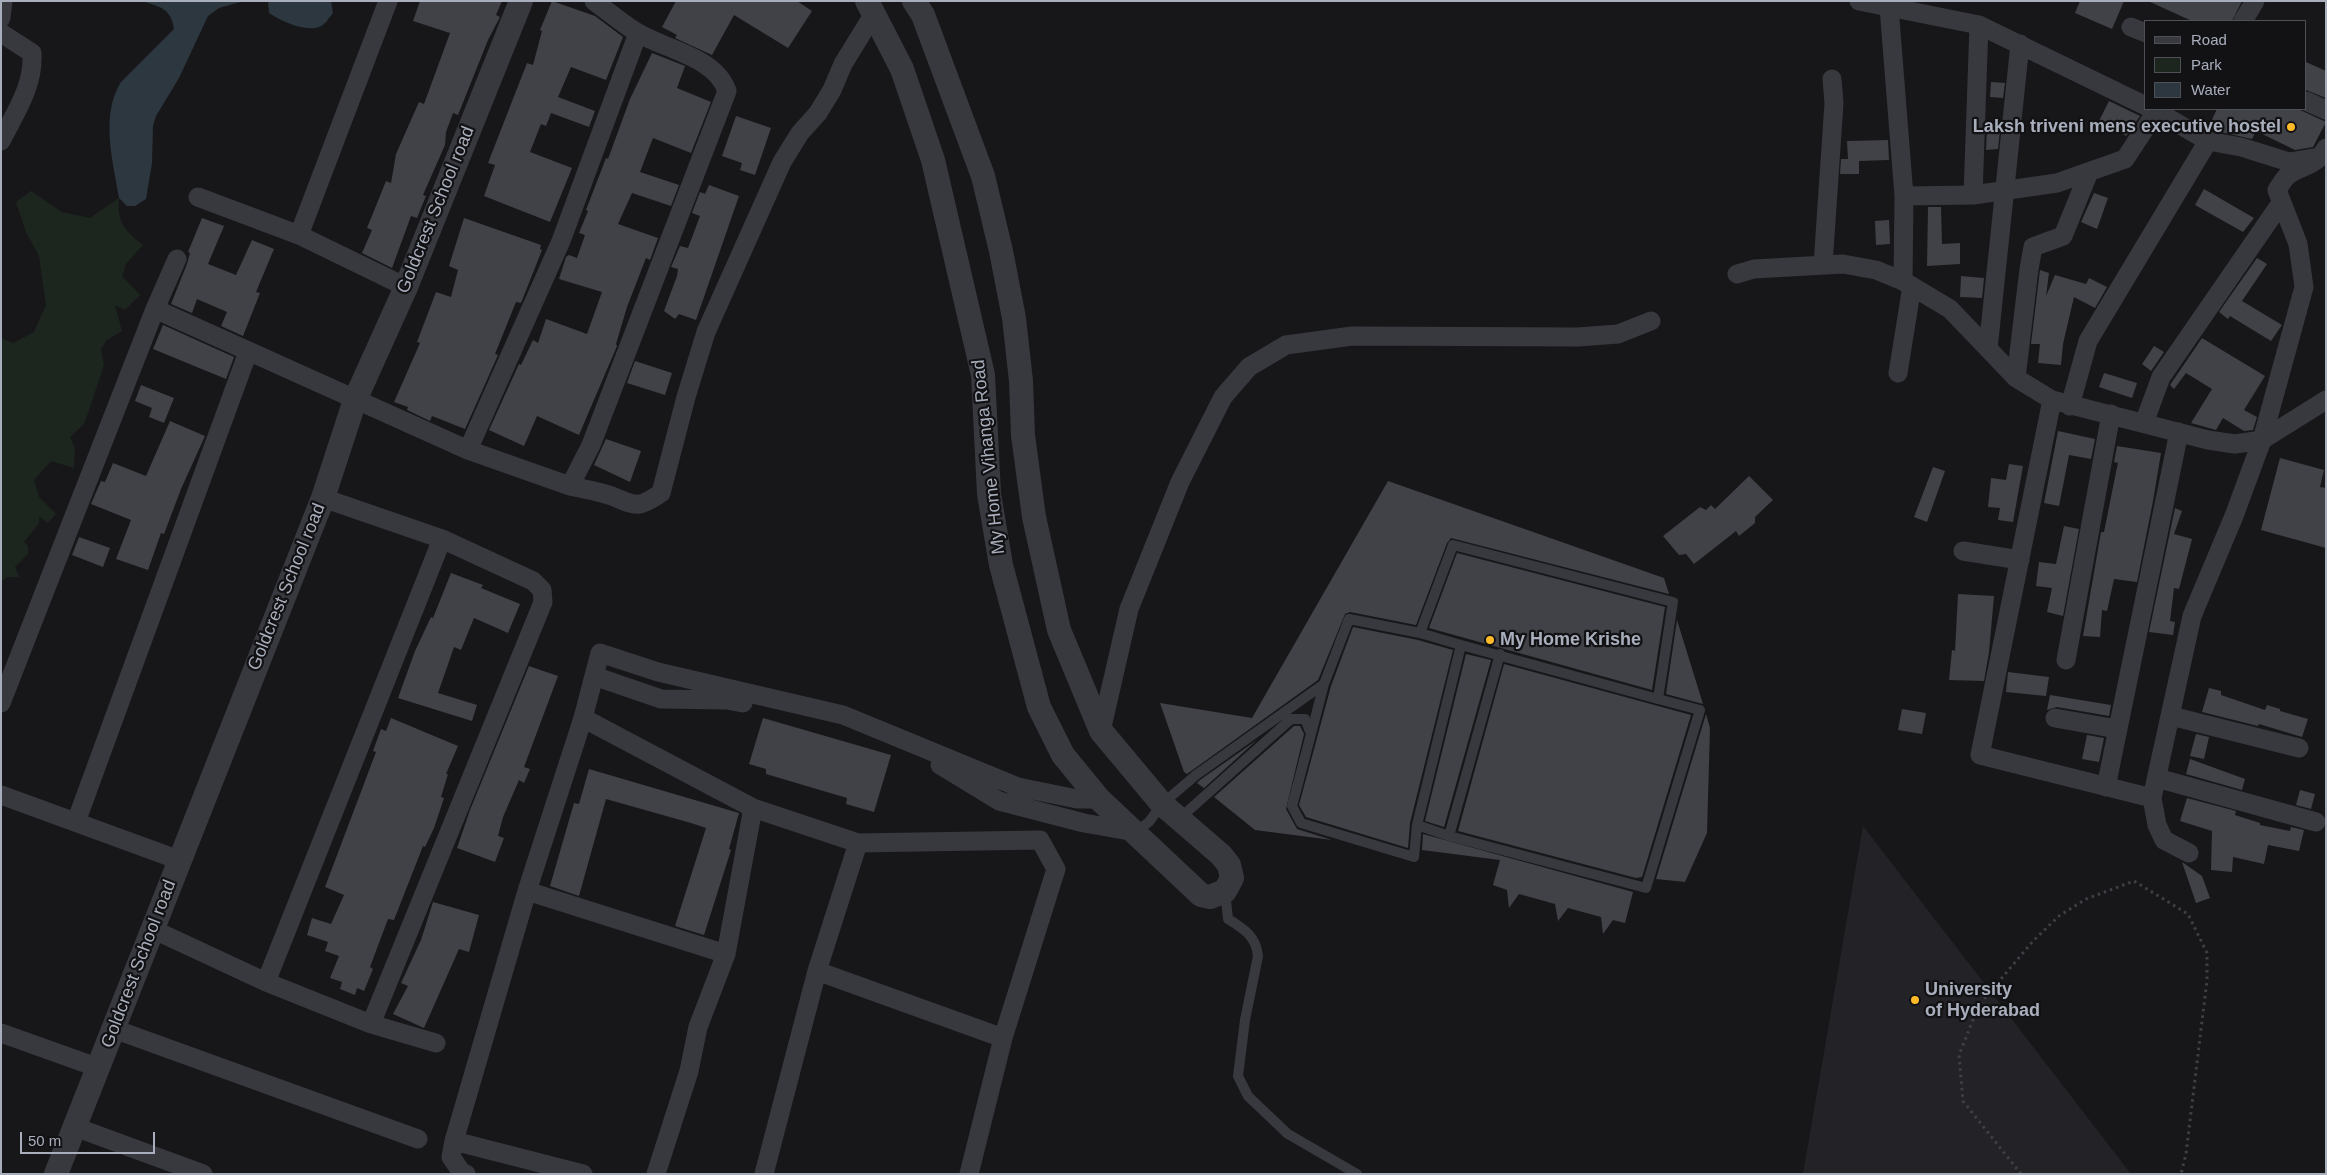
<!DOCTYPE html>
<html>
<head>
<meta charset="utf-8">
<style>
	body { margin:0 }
	#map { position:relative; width:2327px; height:1175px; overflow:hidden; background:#17171a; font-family:Arial,sans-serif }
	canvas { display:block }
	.frame { position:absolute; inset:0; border:2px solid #a8aebb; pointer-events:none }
	.legend { position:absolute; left:2144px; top:20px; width:162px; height:90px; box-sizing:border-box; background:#121215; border:1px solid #4e5057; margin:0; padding:6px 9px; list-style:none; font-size:15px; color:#a8aebb }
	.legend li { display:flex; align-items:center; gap:10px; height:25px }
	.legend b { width:25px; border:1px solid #4e5057 }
	.scale { position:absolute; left:20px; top:1132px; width:135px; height:22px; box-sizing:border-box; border:2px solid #a8aebb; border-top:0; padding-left:6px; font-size:15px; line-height:18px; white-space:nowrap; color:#a8aebb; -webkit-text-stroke:4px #121215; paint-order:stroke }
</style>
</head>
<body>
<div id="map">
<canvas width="2327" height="1175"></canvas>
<div class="frame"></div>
<ul class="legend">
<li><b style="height:6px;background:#38393f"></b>Road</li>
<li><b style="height:14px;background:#1d261e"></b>Park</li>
<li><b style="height:14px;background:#2c373f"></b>Water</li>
</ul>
<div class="scale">50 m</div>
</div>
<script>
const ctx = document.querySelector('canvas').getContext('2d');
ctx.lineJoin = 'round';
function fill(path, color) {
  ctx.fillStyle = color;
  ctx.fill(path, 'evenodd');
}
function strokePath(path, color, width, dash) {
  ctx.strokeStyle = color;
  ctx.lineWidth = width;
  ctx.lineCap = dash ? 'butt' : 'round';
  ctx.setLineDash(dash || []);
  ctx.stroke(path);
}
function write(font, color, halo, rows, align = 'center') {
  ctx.font = font + ' Arial,sans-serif';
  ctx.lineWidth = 4.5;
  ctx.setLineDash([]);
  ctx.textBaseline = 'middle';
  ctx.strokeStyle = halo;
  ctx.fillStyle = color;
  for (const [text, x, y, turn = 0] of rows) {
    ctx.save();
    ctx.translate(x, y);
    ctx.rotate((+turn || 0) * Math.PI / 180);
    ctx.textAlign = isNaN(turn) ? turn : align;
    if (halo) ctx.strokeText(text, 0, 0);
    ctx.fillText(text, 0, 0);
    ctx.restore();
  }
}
fill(new Path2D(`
	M 1863,826 L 2131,1174 L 1803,1174 Z`), '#232327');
fill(new Path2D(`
	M 31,191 L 62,212 L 90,218 L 119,198 C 117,222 124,230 143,245 L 126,264 L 122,276 L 140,295 L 125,310 L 115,305 L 122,331 L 107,340 L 101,349 L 104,365 L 89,410 L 84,424 L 70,437 L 75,448 L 74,468 L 51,461 L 34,480 L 39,497 L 56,514 L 48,523 L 39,516 L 39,523 L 24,542 L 28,546 L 28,554 L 15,567 L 19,577 L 7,577 L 1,582 L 1,338 L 13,343 L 34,332 L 46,305 L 39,256 L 26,232 L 16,202 Z`), '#1d261e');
fill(new Path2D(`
	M 142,1 L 244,1 L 219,8 L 208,16 L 179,78 L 156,116 L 153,126 L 152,163 L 146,199 L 135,206 L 127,206 L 119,198 C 113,162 100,115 121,82 L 174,29 C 171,8 160,7 142,1 Z
	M 268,1 L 331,1 L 333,13 C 329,18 325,25 319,27 C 304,32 281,21 269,13 Z`), '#2c373f');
fill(new Path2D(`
	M 420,1 L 502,1 L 496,15 L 500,17 L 488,40 L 458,115 L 453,113 L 446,132 L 445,145 L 423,195 L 426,196 L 417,218 L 411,216 L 392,268 L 362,253 L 372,230 L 367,228 L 386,181 L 391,183 L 396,154 L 419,102 L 424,104 L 450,33 L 413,21 Z
	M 552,1 L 595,16 L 623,37 L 606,80 L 571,67 L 558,97 L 595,111 L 589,127 L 551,113 L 546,126 L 541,124 L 530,152 L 572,168 L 550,222 L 484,196 L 495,165 L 488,163 L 527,63 L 533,65 L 542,31 L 540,30 Z
	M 676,1 L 797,1 L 812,11 L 788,48 L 734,15 L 712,55 L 675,38 L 677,35 L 662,27 Z
	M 2080,1 L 2124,1 L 2112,29 L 2075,13 Z
	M 2148,1 L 2242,1 L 2232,21 L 2192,21 Z
	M 652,53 L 685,66 L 677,88 L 711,102 L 691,153 L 653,138 L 640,172 L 679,185 L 671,206 L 632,193 L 618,224 L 658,238 L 650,260 L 646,258 L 627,307 L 616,344 L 617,346 L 579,435 L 537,416 L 524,446 L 489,430 L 519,364 L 521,365 L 533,340 L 538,343 L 546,319 L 587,334 L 602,292 L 559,279 L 566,257 L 569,255 L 577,258 L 585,235 L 579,233 L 588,211 L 586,210 L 606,158 L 608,159 L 630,99 Z
	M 2306,62 L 2326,71 L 2326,98 L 2306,90 Z
	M 1991,82 L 2005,83 L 2003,98 L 1990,97 Z
	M 2109,101 L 2140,116 L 2126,136 L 2099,121 Z
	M 2217,109 L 2298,109 L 2326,122 L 2313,147 L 2295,150 L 2256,131 L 2252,139 L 2212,130 L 2208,128 Z
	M 736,116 L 771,128 L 755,175 L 740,170 L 742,163 L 722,156 Z
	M 1987,130 L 2000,130 L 1998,149 L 1986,150 Z
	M 1888,140 L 1889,160 L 1859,161 L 1859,174 L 1840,174 L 1841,159 L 1848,159 L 1847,141 Z
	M 709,185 L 739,196 L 696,320 L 679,314 L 675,319 L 664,311 L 677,276 L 678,269 L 671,267 L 680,246 L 688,248 L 700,216 L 692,213 L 700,192 L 705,194 Z
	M 2204,189 L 2254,218 L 2243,232 L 2195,205 Z
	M 2094,193 L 2108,198 L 2097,229 L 2081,222 Z
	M 1928,207 L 1941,207 L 1942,244 L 1960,243 L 1960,264 L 1927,266 Z
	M 202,218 L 224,226 L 208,264 L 236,275 L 252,240 L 274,249 L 256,292 L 260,293 L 243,336 L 221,326 L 227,312 L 197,299 L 192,313 L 171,304 L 187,264 L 190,253 L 188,252 Z
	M 464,218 L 541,245 L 540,249 L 542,250 L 521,303 L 516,302 L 495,354 L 498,355 L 465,429 L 432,416 L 430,421 L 407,410 L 408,407 L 394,402 L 420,343 L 417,342 L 436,292 L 451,297 L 458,270 L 449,266 Z
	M 1889,220 L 1890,244 L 1876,245 L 1875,221 Z
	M 2257,258 L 2267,264 L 2242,301 L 2282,325 L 2271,341 L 2230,316 L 2228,319 L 2219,312 Z
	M 2040,270 L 2049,273 L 2046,296 L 2055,275 L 2086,284 L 2089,278 L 2107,287 L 2095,308 L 2074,297 L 2063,344 L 2061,365 L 2038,363 L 2040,344 L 2031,344 Z
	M 1961,276 L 1984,278 L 1982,298 L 1960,297 Z
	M 163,325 L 234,357 L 226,379 L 153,349 Z
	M 2202,338 L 2265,376 L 2244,410 L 2257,417 L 2253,430 L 2244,431 L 2223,418 L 2216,430 L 2191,423 L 2212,389 L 2186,373 L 2174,389 L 2170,385 Z
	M 2154,346 L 2164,352 L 2151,371 L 2142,364 Z
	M 635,361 L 672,373 L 665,395 L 627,383 Z
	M 2104,373 L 2137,383 L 2132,398 L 2099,387 Z
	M 141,385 L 174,398 L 164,423 L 149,417 L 152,408 L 135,401 Z
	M 170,421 L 205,436 L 181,489 L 164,534 L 161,533 L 148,570 L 116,559 L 131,520 L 91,504 L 101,481 L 105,482 L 113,463 L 146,476 Z
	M 2058,431 L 2095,439 L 2091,459 L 2069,455 L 2059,506 L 2044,503 Z
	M 606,439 L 641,451 L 630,482 L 594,465 Z
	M 2117,446 L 2161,453 L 2153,501 L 2137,582 L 2114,579 L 2107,611 L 2102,610 L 2100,637 L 2083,636 L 2101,532 L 2104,532 L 2116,472 L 2118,463 L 2114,462 Z
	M 2280,458 L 2324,470 L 2320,487 L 2326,488 L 2326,548 L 2261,530 Z
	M 2009,464 L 2023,466 L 2013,522 L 1998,520 L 2000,508 L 1988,507 L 1991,478 L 2006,480 Z
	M 1933,467 L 1945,471 L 1927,522 L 1914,517 Z
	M 1749,476 L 1773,500 L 1755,517 L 1755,523 L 1739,536 L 1736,531 L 1694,564 L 1686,554 L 1679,555 L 1663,536 L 1700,507 L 1706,510 L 1711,505 L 1715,509 Z
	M 1388,481 L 1664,578 L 1669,594 L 1451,538 L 1447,543 L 1416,625 L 1350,612 L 1345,614 L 1318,680 L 1187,774 L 1184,772 L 1160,703 L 1252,718 Z
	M 2175,508 L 2182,511 L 2174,534 L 2192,539 L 2179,589 L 2174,588 L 2170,621 L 2175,622 L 2173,635 L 2149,632 Z
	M 2064,526 L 2079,529 L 2063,616 L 2047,612 L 2052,588 L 2036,586 L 2039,562 L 2056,564 Z
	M 79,537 L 110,548 L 103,567 L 72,555 Z
	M 1457,553 L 1665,607 L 1652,690 L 1429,628 Z
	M 451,573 L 483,585 L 481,588 L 520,604 L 508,633 L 474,618 L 461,650 L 454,647 L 438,693 L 477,705 L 472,721 L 398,698 L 415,651 L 431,617 L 433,618 Z
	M 1958,594 L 1994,596 L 1989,652 L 1984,681 L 1949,680 L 1952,650 L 1955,651 Z
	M 1677,620 L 1703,704 L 1666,694 Z
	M 1353,627 L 1418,640 L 1453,650 L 1410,823 L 1408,848 L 1306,817 L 1299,805 L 1331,686 Z
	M 1466,654 L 1491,660 L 1444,827 L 1425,821 Z
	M 1504,664 L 1691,715 L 1642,877 L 1636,878 L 1458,831 Z
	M 529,666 L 558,676 L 524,767 L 530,769 L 524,783 L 519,780 L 503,817 L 498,836 L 504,838 L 495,862 L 457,848 L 470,810 Z
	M 2008,672 L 2049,677 L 2046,696 L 2006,692 Z
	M 2209,688 L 2221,691 L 2221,695 L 2265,710 L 2267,705 L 2280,709 L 2280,711 L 2308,719 L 2302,737 L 2259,724 L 2258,726 L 2202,712 Z
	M 2050,695 L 2111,705 L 2109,716 L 2057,707 L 2047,710 Z
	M 1902,709 L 1926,713 L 1922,734 L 1898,730 Z
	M 1706,714 L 1710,728 L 1707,833 L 1685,882 L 1656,879 Z
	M 391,718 L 458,746 L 446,774 L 448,774 L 441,797 L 444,798 L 434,828 L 425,847 L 423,846 L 394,920 L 388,919 L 370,967 L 373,969 L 364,991 L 357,988 L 355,995 L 340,989 L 342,982 L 330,978 L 339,956 L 325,951 L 328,942 L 307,935 L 312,918 L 331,924 L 344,895 L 325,887 L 376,752 L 373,751 L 381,729 L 386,731 Z
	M 763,718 L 891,755 L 874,812 L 846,804 L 847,798 L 766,774 L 766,769 L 749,764 Z
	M 1294,726 L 1300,726 L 1304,734 L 1286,809 L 1297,829 L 1332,840 L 1255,830 L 1214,797 Z
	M 2196,734 L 2209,737 L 2204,759 L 2190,756 Z
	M 2087,735 L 2104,738 L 2099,762 L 2082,759 Z
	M 1257,740 L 1204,788 L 1197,783 L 1200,780 Z
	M 2190,759 L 2245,779 L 2242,790 L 2186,774 Z
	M 589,769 L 739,813 L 729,849 L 731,850 L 704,935 L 675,926 L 706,828 L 691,823 L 606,799 L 579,896 L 550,886 L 574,803 L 579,804 Z
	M 2300,790 L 2315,794 L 2311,809 L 2296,805 Z
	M 2187,798 L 2236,811 L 2235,815 L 2260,823 L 2260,825 L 2290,831 L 2291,827 L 2304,830 L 2299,851 L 2268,845 L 2264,864 L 2233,857 L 2232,872 L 2211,870 L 2212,831 L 2180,821 Z
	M 1423,834 L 1633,892 L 1625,923 L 1613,920 L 1603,934 L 1601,917 L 1568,908 L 1558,921 L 1555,904 L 1519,894 L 1509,908 L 1507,890 L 1493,885 L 1500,860 L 1422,850 Z
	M 2182,862 L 2202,876 L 2210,898 L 2196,903 Z
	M 433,902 L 479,915 L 469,952 L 459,949 L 424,1028 L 393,1014 L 408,986 L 401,983 L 421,940 Z`), '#414247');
strokePath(new Path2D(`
	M 2021,1174 L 1963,1101 L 1959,1055 L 1979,1005 L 2033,941 L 2059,916 L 2086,899 L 2134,881 L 2188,914 L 2207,953 L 2207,980 L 2186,1154 L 2181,1174`), '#3e4046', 3, [2.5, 4]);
strokePath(new Path2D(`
	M 1461,645 L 1658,699
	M 1311,734 L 1324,684
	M 1179,819 L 1291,719 L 1305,719 L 1311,734 L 1292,806 L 1301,823 L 1414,857 L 1417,825 L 1461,645 L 1420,633
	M 1135,832 L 1149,822 L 1162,804 L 1196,775 L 1324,684 L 1349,619 L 1420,633 L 1453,545 L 1673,602 L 1658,699 L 1700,710 L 1646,888 L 1449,836 L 1417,825
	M 1449,836 L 1500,654
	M 1225,891 L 1228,919 C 1244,929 1256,936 1258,956 L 1245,1020 L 1238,1076 L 1248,1096 L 1288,1134 L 1357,1174`), '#38393f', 10);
strokePath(new Path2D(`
	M 1859,1 L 1979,25 L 2146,106
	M 1889,7 L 1904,196
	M 1,18 L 3,1
	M 2243,21 L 2255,1
	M 2131,27 L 2146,33
	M 1,33 L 32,53 C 34,86 15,113 1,141
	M 2306,101 L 2326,110
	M 2156,111 L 2208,141 L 2241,147 L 2289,162 L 2313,158
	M 1973,195 L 1979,25
	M 198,197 L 299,235 L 406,287
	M 299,235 L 388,1
	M 1823,265 L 1834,103 L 1832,79
	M 1737,274 L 1754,269 L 1843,264 L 1876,270 L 1903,281 L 1950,309 L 2016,378 L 2052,400 L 2208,440 L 2235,444 L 2262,440 L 2326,400
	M 1903,281 L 1904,196 L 1973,195 L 2057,183 L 2125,159 L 2150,121 L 2166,116
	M 155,309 L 468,450 L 570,486 L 591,445 L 727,91 C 715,57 667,50 638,33 C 623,24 609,12 594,1
	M 1988,349 L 2020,44
	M 1898,373 L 1912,286
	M 2016,378 L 2029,269 L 2033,247 L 2063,236 L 2089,172
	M 2052,400 L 1980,755 L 2152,798
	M 2070,406 L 2088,341 L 2208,141
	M 2144,423 L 2161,377 L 2281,203
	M 468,450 L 561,241 L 638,33
	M 570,486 C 583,489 598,491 612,496 C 636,506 638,509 661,493 L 686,397 L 706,332 L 782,162 L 800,133 L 818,113 L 832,90 L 843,64 L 875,12
	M 1963,551 L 2020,560
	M 2066,660 L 2111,414
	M 594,676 L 661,699 L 727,700 L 743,703
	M 1,703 L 155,309 L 177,259
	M 2171,716 L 2299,748
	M 583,718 L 600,653 L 658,672 L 843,715 L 1018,787 L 1077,799 L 1099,799
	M 2055,718 L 2117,729
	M 1101,731 L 1129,609 L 1180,482 L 1223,397 L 1249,367 L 1286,345 L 1352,336 L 1578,337 L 1618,334 L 1651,321
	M 940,765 L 999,801 L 1084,823 L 1135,832
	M 2157,778 L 2316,822
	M 2106,787 L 2179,432
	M 1,795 L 179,860
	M 76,822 L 248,352
	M 2189,853 L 2164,840 L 2157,825 L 2152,798 L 2192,616 L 2234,516 L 2262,440 L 2304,287 L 2298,244 L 2277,190 C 2280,186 2283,180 2287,176 C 2300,165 2316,168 2326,148
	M 527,891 L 726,954
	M 152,929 L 266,982 L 371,1024 L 543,602 L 542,590 L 533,581 L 442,539 L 323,498
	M 817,971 L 1003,1038
	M 266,982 L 442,539
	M 371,1024 L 436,1043
	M 114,1029 L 418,1139
	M 1,1033 L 99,1068
	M 75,1127 L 203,1174
	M 454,1141 L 583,1174
	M 466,1174 L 462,1173 L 451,1157 L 454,1141 L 527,891 L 583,718 L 753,808 L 858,843 L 1040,840 L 1056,869 L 1003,1038 L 969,1174
	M 656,1174 L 689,1071 L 698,1027 L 726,954 L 753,808
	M 764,1174 L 817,971 L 858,843`), '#38393f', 19);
strokePath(new Path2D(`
	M 867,1 L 902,69 L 933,160 L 983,375 L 989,494 L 1001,565 L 1039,707 L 1063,755 L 1099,799 L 1201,895 L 1210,897 L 1225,891 L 1232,878 L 1229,865 L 1221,855 L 1162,804 L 1101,731 L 1059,630 L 1034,517 L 1023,435 L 1021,381 L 1014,318 L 1001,251 L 983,176 L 923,15 L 914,1
	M 56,1174 L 323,498 L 355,400 L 406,287 L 521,1`), '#38393f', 24);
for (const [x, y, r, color] of [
	[2291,127,5,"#ffba2a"],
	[1490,640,5,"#ffba2a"],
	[1915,1000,5,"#ffba2a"]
]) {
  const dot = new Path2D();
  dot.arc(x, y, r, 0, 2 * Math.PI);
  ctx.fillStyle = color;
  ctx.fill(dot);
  strokePath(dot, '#121215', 2);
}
write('bold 18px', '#a8aebb', '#121215', [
	["Laksh triveni mens executive hostel",2281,127,"right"],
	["My Home Krishe",1500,640],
	["University",1925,990],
	["of Hyderabad",1925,1011]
], 'left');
write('18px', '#a8aebb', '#121215', [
	["Goldcrest School road",436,210,-68],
	["My Home Vihanga Road",989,457,-96],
	["Goldcrest School road",287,587,-68],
	["Goldcrest School road",139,964,-69]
]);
</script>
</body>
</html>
